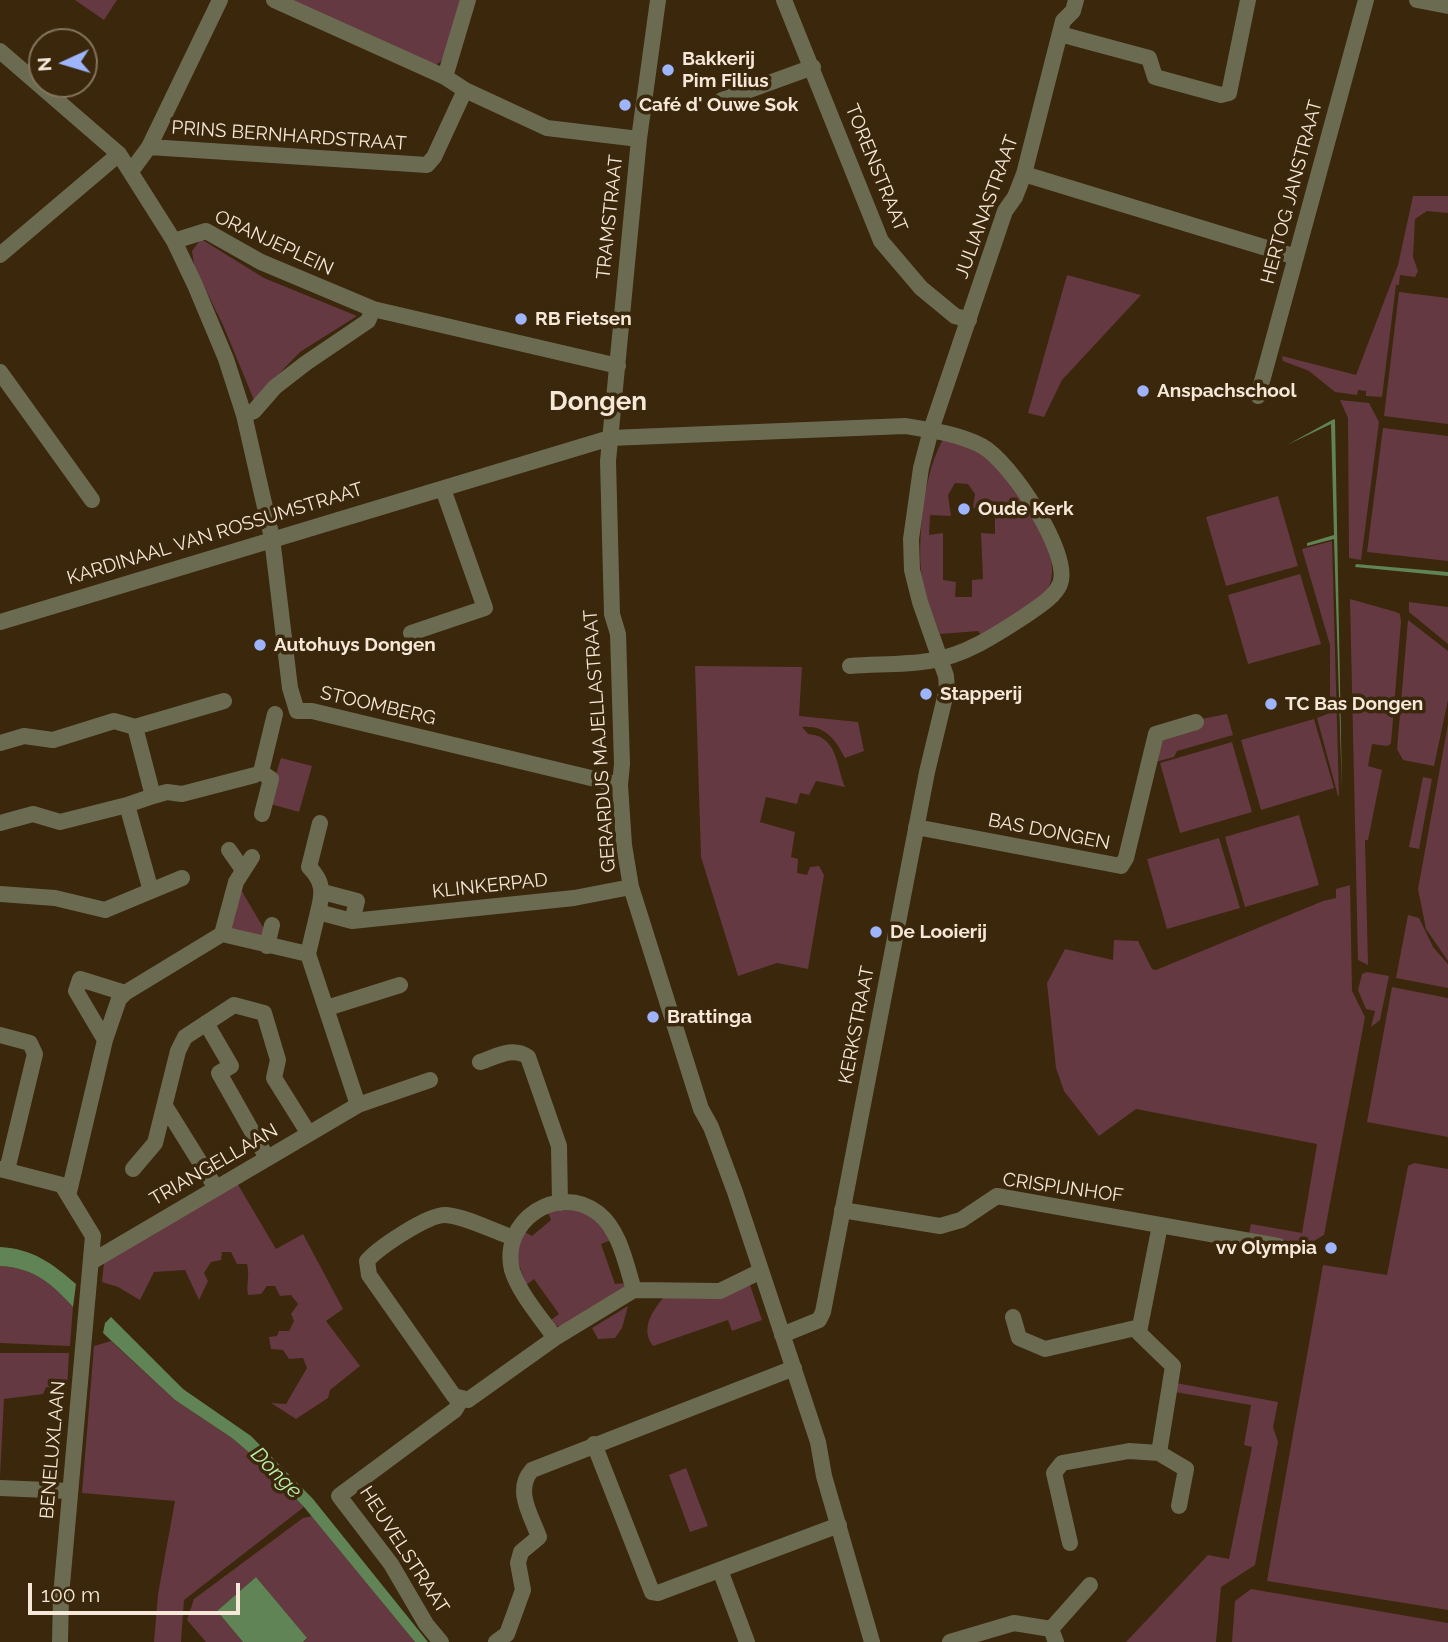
<!DOCTYPE html>
<html>
<head>
<meta charset="utf-8">
<style>
	body { margin:0 }
	#map { position:relative; width:1448px; height:1642px; overflow:hidden; background:#3a270c; font-family:Raleway,sans-serif }
	canvas { display:block }
	.north { position:absolute; left:28px; top:28px; width:70px; height:70px; box-sizing:border-box; background:#3a270c; border:2px solid #85745e; border-radius:50%; rotate:266deg; font-size:19px; font-weight:700; line-height:28px; text-align:center; color:#f5e8d8 }
	.north::after { content:''; display:block; margin:auto; width:24px; height:32px; background:#9eb4fd; clip-path:polygon(50% 0,100% 100%,50% 72%,0 100%) }
	.scale { position:absolute; left:28px; top:1583px; width:212px; height:32px; box-sizing:border-box; border:4px solid #f5e8d8; border-top:0; padding-left:9px; font-size:21px; line-height:24px; white-space:nowrap; color:#f5e8d8; -webkit-text-stroke:5px #3a270c; paint-order:stroke }
</style>
</head>
<body>
<div id="map">
<canvas width="1448" height="1642"></canvas>
<div class="north">N</div>
<div class="scale">100 m</div>
</div>
<script>
const ctx = document.querySelector('canvas').getContext('2d');
ctx.lineJoin = 'round';
function fill(path, color) {
  ctx.fillStyle = color;
  ctx.fill(path, 'evenodd');
}
function strokePath(path, color, width, dash) {
  ctx.strokeStyle = color;
  ctx.lineWidth = width;
  ctx.lineCap = dash ? 'butt' : 'round';
  ctx.setLineDash(dash || []);
  ctx.stroke(path);
}
function write(font, color, halo, rows, align = 'center') {
  ctx.font = font + ' Raleway,sans-serif';
  ctx.lineWidth = 7;
  ctx.setLineDash([]);
  ctx.textBaseline = 'middle';
  ctx.strokeStyle = halo;
  ctx.fillStyle = color;
  for (const [text, x, y, turn = 0] of rows) {
    ctx.save();
    ctx.translate(x, y);
    ctx.rotate((+turn || 0) * Math.PI / 180);
    ctx.textAlign = isNaN(turn) ? turn : align;
    if (halo) ctx.strokeText(text, 0, 0);
    ctx.fillText(text, 0, 0);
    ctx.restore();
  }
}
fill(new Path2D(`
	M 75,0 L 117,0 L 104,20 Z
	M 288,0 L 460,0 L 445,58 L 436,65 Z
	M 1413,196 L 1448,196 L 1448,213 L 1427,211 L 1415,219 L 1413,257 L 1418,271 L 1415,277 L 1400,275 L 1399,285 L 1396,285 L 1382,397 L 1366,396 L 1366,391 L 1358,390 L 1357,395 L 1335,392 L 1309,371 L 1283,361 L 1282,356 L 1356,375 L 1398,265 Z
	M 201,239 L 264,278 L 357,316 L 300,352 L 254,400 L 223,325 L 194,266 L 192,251 Z
	M 1067,275 L 1141,295 L 1062,380 L 1044,417 L 1028,413 Z
	M 1399,292 L 1448,298 L 1448,424 L 1384,416 Z
	M 1340,400 L 1369,403 L 1379,422 L 1361,560 L 1349,558 L 1348,418 Z
	M 1383,428 L 1448,436 L 1448,561 L 1367,552 Z
	M 944,438 C 960,444 979,450 993,461 C 1016,481 1063,552 1050,584 C 1042,603 1002,626 985,640 L 978,631 L 940,634 C 934,615 922,592 921,571 C 918,534 924,470 944,438 ZM 955,483 L 968,484 L 975,494 L 973,508 L 979,509 L 980,516 L 995,515 L 995,534 L 981,533 L 983,579 L 972,580 L 972,597 L 955,597 L 956,582 L 943,580 L 943,533 L 929,535 L 930,515 L 951,516 L 948,495 Z
	M 1278,496 L 1298,566 L 1226,586 L 1206,517 Z
	M 1332,541 L 1339,796 L 1338,796 L 1317,718 L 1330,713 L 1330,645 L 1302,549 Z
	M 1300,574 L 1321,644 L 1248,664 L 1228,595 Z
	M 1350,599 L 1396,612 L 1400,614 L 1401,622 L 1391,743 L 1388,746 L 1372,744 L 1368,766 L 1382,770 L 1368,840 L 1365,840 L 1368,965 L 1358,960 Z
	M 1409,602 L 1448,607 L 1448,644 L 1409,612 Z
	M 1408,620 L 1448,651 L 1448,700 L 1434,766 L 1403,760 L 1397,749 Z
	M 695,666 L 802,667 L 799,716 L 858,722 L 864,751 L 845,758 C 835,739 825,725 802,727 L 808,734 C 838,736 836,766 845,787 L 816,781 L 809,795 L 800,793 L 797,804 L 766,797 L 760,822 L 795,832 L 791,857 L 798,859 L 797,873 L 807,875 L 810,867 L 819,866 L 824,875 L 808,969 L 777,963 L 738,976 L 701,857 Z
	M 1227,714 L 1233,735 L 1177,751 L 1174,757 L 1155,762 L 1161,739 L 1202,726 L 1201,719 Z
	M 1314,719 L 1334,788 L 1261,810 L 1241,740 Z
	M 1448,724 L 1448,961 L 1426,929 L 1418,889 Z
	M 1232,742 L 1252,812 L 1180,833 L 1160,763 Z
	M 281,758 L 312,766 L 299,812 L 267,803 Z
	M 1423,777 L 1432,779 L 1419,849 L 1409,847 Z
	M 1299,815 L 1319,885 L 1245,907 L 1225,837 Z
	M 1219,838 L 1240,908 L 1167,929 L 1147,859 Z
	M 1350,885 L 1352,991 L 1365,1017 L 1324,1235 L 1302,1248 L 1266,1241 L 1249,1233 L 1251,1224 L 1302,1233 L 1317,1144 L 1136,1109 L 1099,1136 L 1064,1091 L 1056,1068 L 1047,983 L 1065,949 L 1113,960 L 1114,940 L 1138,941 L 1152,969 L 1156,970 L 1323,901 L 1336,898 L 1336,889 Z
	M 240,888 L 267,934 L 265,941 L 228,931 Z
	M 1408,915 L 1419,918 L 1433,947 L 1448,964 L 1448,988 L 1396,978 Z
	M 1367,972 L 1389,976 L 1380,1020 L 1371,1027 L 1375,1011 L 1366,1009 L 1358,990 L 1362,974 Z
	M 1392,987 L 1448,998 L 1448,1137 L 1367,1122 Z
	M 1414,1163 L 1448,1169 L 1448,1610 L 1267,1581 L 1323,1265 L 1387,1275 L 1408,1166 Z
	M 237,1183 L 276,1249 L 303,1234 L 343,1309 L 326,1321 L 360,1366 L 330,1390 L 328,1398 L 296,1419 L 271,1403 L 286,1404 L 307,1368 L 303,1358 L 289,1359 L 283,1350 L 271,1349 L 269,1337 L 277,1336 L 279,1331 L 289,1331 L 294,1321 L 291,1314 L 298,1304 L 291,1295 L 280,1296 L 275,1286 L 267,1286 L 261,1294 L 248,1295 C 246,1284 250,1276 247,1264 L 237,1264 L 231,1252 L 222,1252 L 221,1260 L 211,1262 L 204,1273 L 208,1281 L 199,1300 L 185,1270 L 154,1272 L 140,1300 L 118,1287 L 102,1282 L 104,1262 Z
	M 567,1207 L 593,1216 L 611,1240 L 601,1244 L 615,1284 L 626,1283 L 623,1292 L 563,1326 L 554,1326 L 551,1320 L 559,1314 L 534,1279 L 526,1285 L 516,1255 L 523,1231 L 532,1236 L 551,1220 L 547,1210 Z
	M 0,1266 C 34,1268 51,1283 73,1307 L 70,1346 L 0,1343 Z
	M 750,1285 L 762,1320 L 732,1331 L 728,1320 L 653,1346 C 640,1329 652,1311 664,1297 Z
	M 628,1306 L 622,1328 L 615,1338 L 598,1339 L 592,1328 Z
	M 111,1341 L 175,1400 L 232,1438 L 259,1461 L 304,1507 L 184,1600 L 181,1642 L 154,1642 L 158,1594 L 175,1501 L 82,1493 L 94,1346 Z
	M 0,1353 L 69,1353 L 67,1388 L 46,1387 L 43,1394 L 4,1399 L 0,1477 Z
	M 1176,1383 L 1278,1402 L 1273,1427 L 1278,1442 L 1255,1565 L 1221,1587 L 1216,1642 L 1126,1642 L 1208,1555 L 1229,1559 L 1252,1447 L 1244,1445 L 1251,1405 L 1175,1392 Z
	M 686,1468 L 708,1526 L 690,1532 L 669,1475 Z
	M 312,1516 L 415,1642 L 303,1642 L 307,1639 L 256,1577 L 217,1611 L 243,1642 L 206,1642 L 187,1620 L 194,1599 L 303,1518 Z
	M 1251,1589 L 1448,1623 L 1448,1642 L 1232,1642 L 1235,1601 Z`), '#643941');
fill(new Path2D(`
	M 1334,419 L 1335,420 L 1342,791 L 1334,539 L 1307,546 L 1307,543 L 1334,535 L 1331,424 L 1287,445 Z
	M 1356,564 L 1448,572 L 1448,576 L 1355,567 Z
	M 0,1247 C 33,1249 52,1263 76,1284 L 73,1307 C 51,1283 34,1268 0,1266 Z
	M 111,1317 L 183,1389 L 251,1436 L 313,1499 L 428,1642 L 415,1642 L 304,1507 L 259,1461 L 232,1438 L 175,1400 L 103,1333 L 105,1323 Z
	M 256,1577 L 307,1638 L 303,1642 L 243,1642 L 217,1611 Z`), '#608455');
strokePath(new Path2D(`
	M 274,0 L 445,77 L 468,0
	M 658,0 L 639,139 L 608,461 L 612,614 L 618,634 L 622,764 L 620,785 L 624,845 L 631,887 L 701,1109 L 711,1127 L 735,1192 L 818,1442 L 824,1476 L 872,1642
	M 784,0 L 881,241 L 921,288 L 955,316 L 969,320
	M 1417,0 L 1448,6
	M 1060,34 L 1149,58 L 1155,77 L 1221,95 L 1229,93 L 1248,0
	M 0,51 L 119,154 L 174,241 L 195,285 L 226,359 L 244,415 L 272,538 L 290,688 L 297,711 L 312,711 L 620,785
	M 445,77 L 465,90 L 547,128 L 639,139
	M 722,100 L 813,67
	M 149,147 L 427,165 L 434,157 L 465,90
	M 132,170 L 149,147 L 220,0
	M 1024,174 L 1296,257
	M 174,241 L 206,231 L 261,262 L 373,309 L 368,321 L 306,363 L 275,387 L 254,411 L 244,415
	M 0,255 L 119,154
	M 373,309 L 618,366
	M 0,372 L 92,500
	M 1258,396 L 1366,0
	M 0,622 L 610,438 L 905,426 C 931,430 959,434 982,446 C 1010,461 1072,554 1060,584 C 1054,598 1036,608 1025,616 C 996,635 964,656 929,661 C 903,665 876,664 850,666
	M 411,633 L 485,608 L 443,489
	M 135,727 L 153,796 L 127,805 L 151,891
	M 0,743 L 24,736 L 53,740 L 114,721 L 135,727 L 224,701
	M 153,796 L 167,792 L 182,794 L 255,775
	M 262,814 L 271,779 L 261,772 L 275,714
	M 0,823 L 33,814 L 60,822 L 127,805
	M 916,827 L 1121,866 L 1126,858 L 1156,734 L 1196,722
	M 229,850 L 243,870
	M 252,857 L 236,882 L 222,934 L 308,954
	M 323,892 L 357,901 L 352,921
	M 0,894 L 55,898 L 105,910 L 182,878
	M 318,912 C 323,893 324,882 309,867 L 320,823
	M 267,946 L 272,925
	M 308,954 L 318,912 L 352,921 L 574,898 L 631,887
	M 308,954 L 358,1105
	M 327,1008 L 400,985
	M 206,1023 L 231,1066 L 219,1073 L 267,1158
	M 0,1035 L 30,1043 L 35,1054 L 7,1170
	M 105,1040 L 119,999 L 125,993
	M 480,1062 C 496,1057 512,1046 528,1057 L 559,1146 L 560,1203
	M 165,1106 L 216,1188
	M 0,1169 L 62,1185 L 93,1236 L 61,1596 L 60,1642
	M 133,1169 L 155,1143 L 178,1051 L 185,1037 L 234,1005 L 264,1013 L 278,1060 L 274,1078 L 309,1134
	M 69,1192 L 105,1040 L 76,991 L 80,979 L 125,993 L 222,934
	M 842,1210 L 940,1226 L 961,1220 L 997,1196 L 1278,1246
	M 514,1238 C 493,1231 467,1217 446,1215 C 428,1214 378,1248 367,1261 L 369,1275 L 454,1396 L 468,1400 L 555,1338
	M 91,1262 L 358,1105 L 430,1080
	M 634,1290 C 626,1265 620,1230 598,1213 C 558,1182 500,1221 512,1270 C 519,1293 541,1318 555,1338 L 634,1290 L 720,1291 L 761,1271
	M 1013,1317 L 1019,1338 L 1045,1349 L 1140,1327 L 1160,1225
	M 782,1335 L 819,1320 L 823,1312 L 927,772 L 947,689 L 946,676 L 920,602 L 912,570 L 911,539 L 921,468 L 931,430 L 1005,211 L 1015,197 L 1024,174 L 1063,21 L 1073,11 L 1076,0
	M 594,1444 L 652,1592 L 658,1593 L 839,1525
	M 1159,1453 L 1186,1469 L 1179,1506
	M 0,1488 L 70,1491
	M 1070,1543 L 1054,1473 L 1062,1463 L 1129,1451 L 1159,1453 L 1173,1366 L 1139,1333 L 1140,1327
	M 720,1570 L 747,1642
	M 1051,1629 L 1090,1585
	M 441,1642 L 426,1624 L 391,1564 L 339,1496 L 455,1410 L 462,1398
	M 496,1642 L 507,1634 L 523,1590 L 518,1563 L 521,1552 L 539,1537 C 531,1515 514,1490 532,1470 L 794,1368
	M 950,1642 L 1014,1623 L 1051,1629 L 1056,1642`), '#6b6b52', 16);
for (const [x, y, r, color] of [
	[668,70,7,"#9eb4fd"],
	[625,105,7,"#9eb4fd"],
	[521,319,7,"#9eb4fd"],
	[1143,391,7,"#9eb4fd"],
	[964,509,7,"#9eb4fd"],
	[260,645,7,"#9eb4fd"],
	[926,694,7,"#9eb4fd"],
	[1271,704,7,"#9eb4fd"],
	[876,932,7,"#9eb4fd"],
	[653,1017,7,"#9eb4fd"],
	[1331,1248,7,"#9eb4fd"]
]) {
  const dot = new Path2D();
  dot.arc(x, y, r, 0, 2 * Math.PI);
  ctx.fillStyle = color;
  ctx.fill(dot);
  strokePath(dot, '#3a270c', 2.5);
}
write('bold 19px', '#f5e8d8', '#3a270c', [
	["Bakkerij",682,59],
	["Pim Filius",682,81],
	["Café d' Ouwe Sok",639,105],
	["RB Fietsen",535,319],
	["Anspachschool",1157,391],
	["Oude Kerk",978,509],
	["Autohuys Dongen",274,645],
	["Stapperij",940,694],
	["TC Bas Dongen",1285,704],
	["De Looierij",890,932],
	["Brattinga",667,1017],
	["vv Olympia",1317,1248,"right"]
], 'left');
write('19px', '#f5e8d8', '#3a270c', [
	["PRINS BERNHARDSTRAAT",289,136,4],
	["TORENSTRAAT",876,168,68],
	["HERTOG JANSTRAAT",1292,192,-75],
	["JULIANASTRAAT",987,207,-70],
	["TRAMSTRAAT",610,217,-84],
	["ORANJEPLEIN",274,243,25],
	["KARDINAAL VAN ROSSUMSTRAAT",215,534,-17],
	["STOOMBERG",378,706,13],
	["GERARDUS MAJELLASTRAAT",600,741,-94],
	["BAS DONGEN",1049,832,11],
	["KLINKERPAD",490,886,-6],
	["KERKSTRAAT",857,1025,-79],
	["TRIANGELLAAN",214,1165,-30],
	["CRISPIJNHOF",1063,1188,8],
	["BENELUXLAAN",53,1450,-85],
	["HEUVELSTRAAT",404,1550,57]
]);
write('italic 21px', '#baf2aa', '#3a270c', [
	["Donge",276,1473,45]
]);
write('bold 26px', '#f5e8d8', '#3a270c', [
	["Dongen",598,402]
]);
</script>
</body>
</html>
